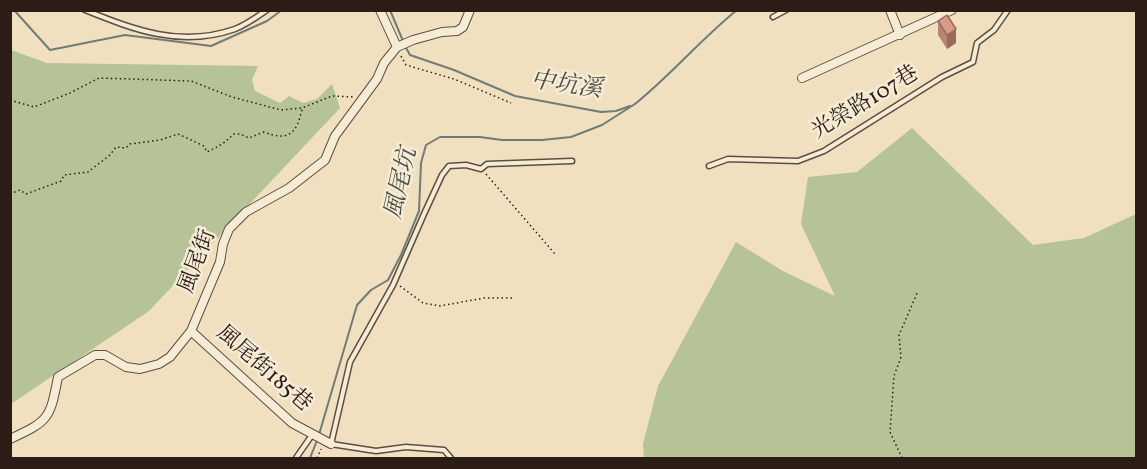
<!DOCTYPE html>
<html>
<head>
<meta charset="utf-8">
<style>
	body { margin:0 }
	#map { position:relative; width:1147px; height:469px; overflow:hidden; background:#f1e0bf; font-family:Vollkorn,serif }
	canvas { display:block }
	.frame { position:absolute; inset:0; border:12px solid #2b1d16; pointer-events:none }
</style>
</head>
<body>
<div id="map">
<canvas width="1147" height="469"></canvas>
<div class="frame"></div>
</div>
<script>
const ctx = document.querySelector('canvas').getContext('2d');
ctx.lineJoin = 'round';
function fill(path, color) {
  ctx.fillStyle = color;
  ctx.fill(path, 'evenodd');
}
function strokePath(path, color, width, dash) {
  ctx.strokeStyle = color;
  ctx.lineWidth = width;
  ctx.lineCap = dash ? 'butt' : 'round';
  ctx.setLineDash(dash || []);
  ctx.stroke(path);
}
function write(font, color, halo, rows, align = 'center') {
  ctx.font = font + ' Vollkorn,"Noto Serif TC",serif';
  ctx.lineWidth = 5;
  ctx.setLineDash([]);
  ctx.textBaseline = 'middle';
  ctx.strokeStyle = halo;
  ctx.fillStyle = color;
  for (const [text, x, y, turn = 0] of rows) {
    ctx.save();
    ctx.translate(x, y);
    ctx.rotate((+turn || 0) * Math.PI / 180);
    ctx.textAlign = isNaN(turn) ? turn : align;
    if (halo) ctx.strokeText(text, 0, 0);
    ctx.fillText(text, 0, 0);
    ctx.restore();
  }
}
fill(new Path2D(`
	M 11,50 L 47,63 L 258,66 L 252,80 L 255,91 L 280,103 L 289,96 L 303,103 L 317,99 L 332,84 L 340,108 L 149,311 L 11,404 Z
	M 912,128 L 1033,245 L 1084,238 L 1136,214 L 1136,458 L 644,458 L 643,444 L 658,386 L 736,242 L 783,271 L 835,296 L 801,224 L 808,177 L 857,172 Z`), '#b5c396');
strokePath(new Path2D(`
	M 14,10 L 50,50 L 125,35 L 211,46 L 267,21 L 282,10
	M 390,10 L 403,41
	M 405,46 L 410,55 L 454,70 L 515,96 L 601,112 L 616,111 L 630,106
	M 635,104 C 671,75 701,39 737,10
	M 310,458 L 318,438 L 357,305 L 371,290 L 388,280 L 401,255 L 419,211 L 421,163 L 426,145 L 440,137 L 480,137 L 502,140 L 542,140 L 571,137 L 602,125 L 635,104`), '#6f7c77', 2);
const service = new Path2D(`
	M 85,10 C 135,30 181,48 235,29 C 246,25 257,17 267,10
	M 773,17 L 786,10
	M 709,166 L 728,159 L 798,161 L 824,151 L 942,77 L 973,62 L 977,43 L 994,30 L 1008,10
	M 296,458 L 312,435
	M 451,458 L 444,450 L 406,447 L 376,451 L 331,444 L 350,362 L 393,285 L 424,214 L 442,175 L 449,166 L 466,165 L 481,169 L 487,164 L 572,161`);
const minor = new Path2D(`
	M 380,10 L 397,47
	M 890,10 L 900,35
	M 802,78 L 952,10
	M 191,331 L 292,423 L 331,444
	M 10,439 C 49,421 50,419 58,377 L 95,355 L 105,355 L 126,367 L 140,369 L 159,364 L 170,357 L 191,331 L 220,262 L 223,244 L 229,229 L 246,212 L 289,188 L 325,160 L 335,136 L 377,79 L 384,63 L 397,47 L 413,40 L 442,32 L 457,31 L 463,27 L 470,10`);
strokePath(service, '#5c4e40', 7);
strokePath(minor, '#5c4e40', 10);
strokePath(new Path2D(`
	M 401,56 L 406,65 L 454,79 L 511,103
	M 10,100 L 34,107 L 70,93 L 99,78 L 191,81 L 232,97 L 281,110 L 302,108 L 332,96 L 354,97
	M 486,174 L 555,254
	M 10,194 L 20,190 L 26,194 L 61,181 L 64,175 L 88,172 L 110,155 L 116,147 L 126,148 L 130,144 L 160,140 L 178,134 L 204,146 L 207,152 C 217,147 226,143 233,134 L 240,134 L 249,138 L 264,132 C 289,142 297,133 302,109
	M 400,286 L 423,303 L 440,306 L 484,298 L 514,298
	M 317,458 L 321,449
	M 902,458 L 890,432 L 894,376 L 901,357 L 899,335 L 918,291`), '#2b1d16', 1.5, [1.5, 3]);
strokePath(service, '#f6ebd5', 4);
strokePath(minor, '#f6ebd5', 8);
fill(new Path2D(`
	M 938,21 L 956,43 L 947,49 L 938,35 Z`), '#ba8472');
fill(new Path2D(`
	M 956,29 L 956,43 L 947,49 L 947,35 Z`), '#976c5d');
const building = new Path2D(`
	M 947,15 L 956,29 L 947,35 L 938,21 Z`);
fill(building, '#d89a85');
strokePath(building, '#976c5d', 1.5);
write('22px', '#2b1d16', '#f6ebd5', [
	["光榮路107巷",866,104,-31],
	["風尾街",199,262,-69],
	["風尾街185巷",263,370,41]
]);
write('italic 24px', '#4d4d47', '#f6ebd5', [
	["中坑溪",566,87,8],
	["風尾坑",403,184,-77]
]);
</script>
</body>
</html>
